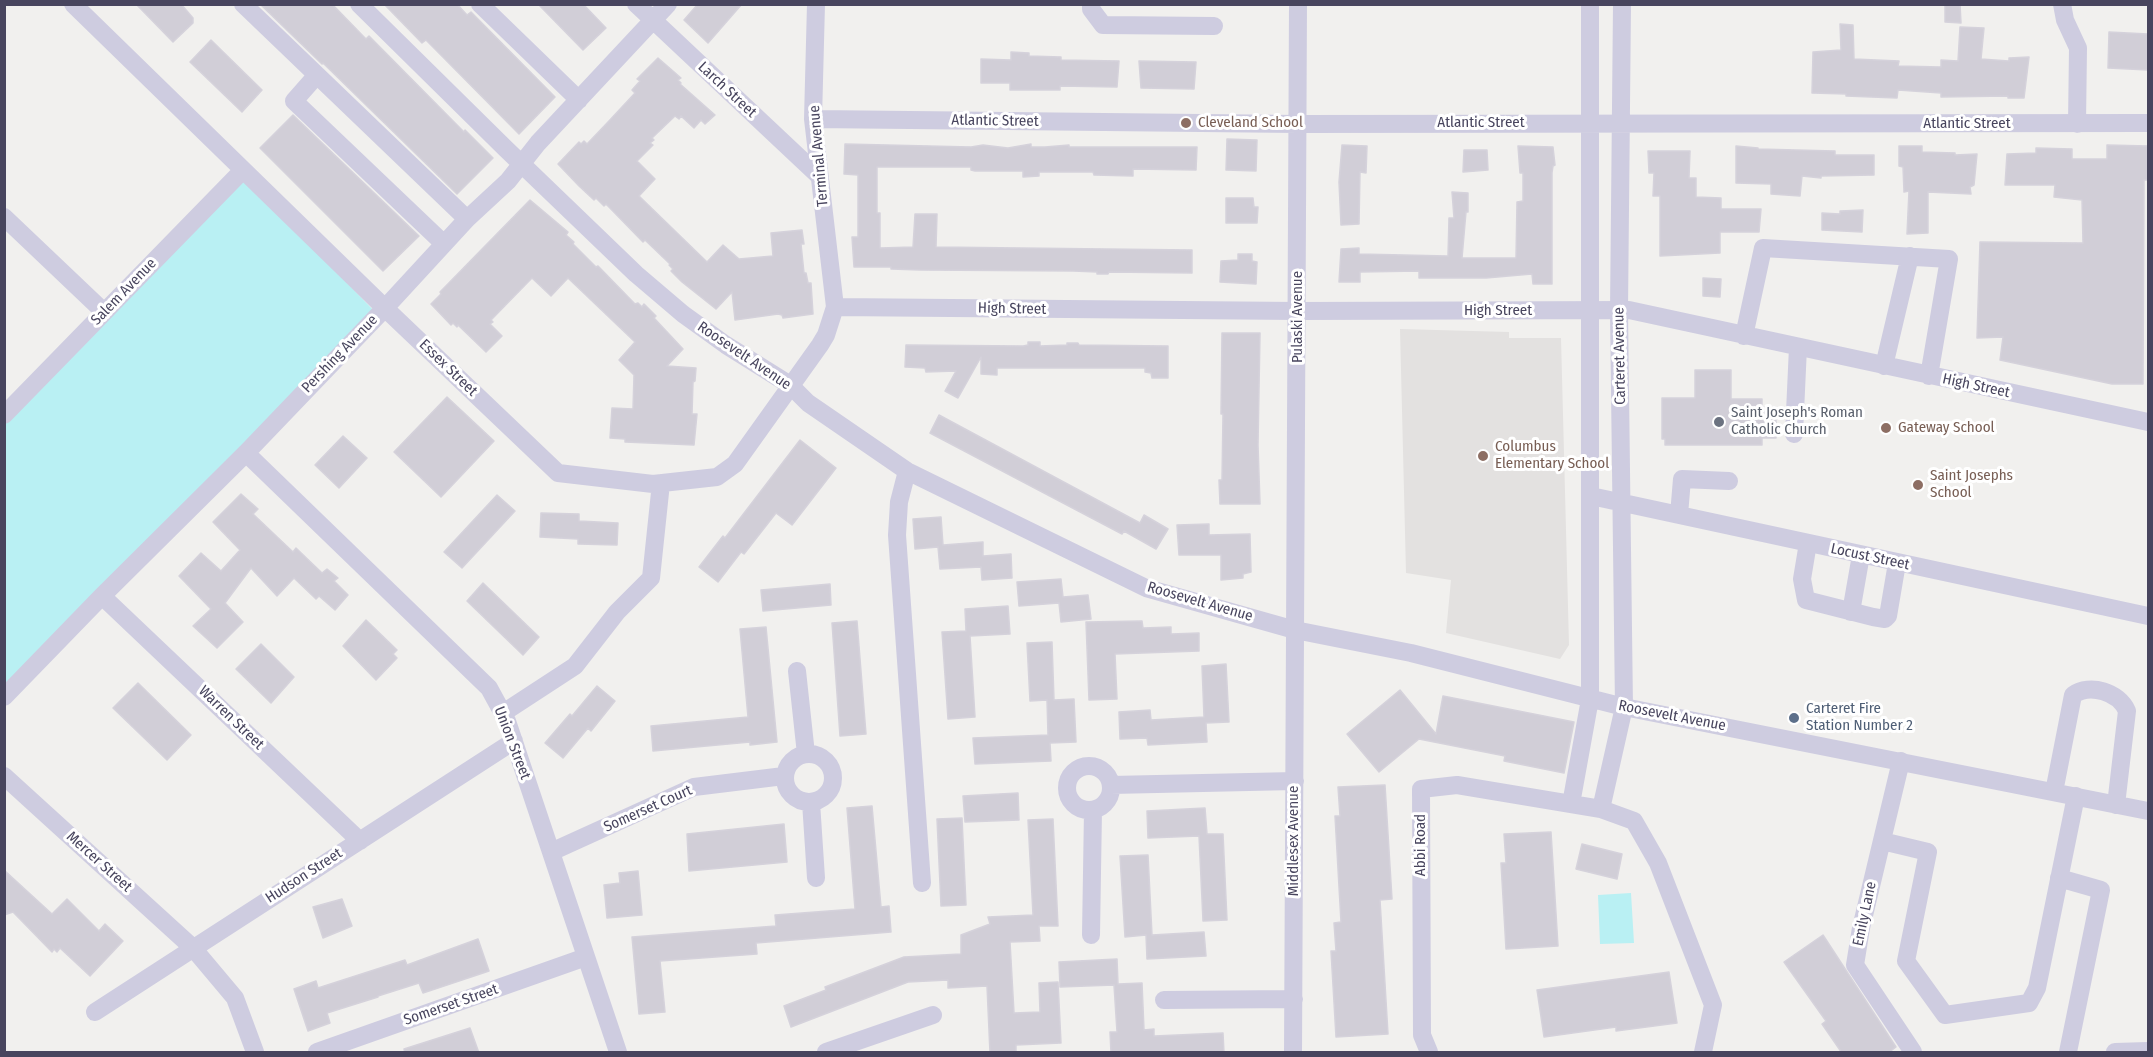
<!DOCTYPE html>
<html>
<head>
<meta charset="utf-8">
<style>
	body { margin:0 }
	#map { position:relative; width:2153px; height:1057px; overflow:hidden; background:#f1f0ee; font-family:"Fira Sans Condensed",sans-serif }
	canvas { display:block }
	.frame { position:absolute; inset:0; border:6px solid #48455e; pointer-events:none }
</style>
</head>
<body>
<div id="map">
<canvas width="2153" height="1057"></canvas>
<div class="frame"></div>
</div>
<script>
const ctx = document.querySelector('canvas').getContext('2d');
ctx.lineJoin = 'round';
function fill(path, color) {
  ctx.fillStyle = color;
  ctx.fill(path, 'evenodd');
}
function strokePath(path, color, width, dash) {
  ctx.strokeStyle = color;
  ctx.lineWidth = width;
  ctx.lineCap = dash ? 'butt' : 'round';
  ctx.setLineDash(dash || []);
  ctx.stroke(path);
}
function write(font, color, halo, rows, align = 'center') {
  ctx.font = font + ' "Fira Sans Condensed",sans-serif';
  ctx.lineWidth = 6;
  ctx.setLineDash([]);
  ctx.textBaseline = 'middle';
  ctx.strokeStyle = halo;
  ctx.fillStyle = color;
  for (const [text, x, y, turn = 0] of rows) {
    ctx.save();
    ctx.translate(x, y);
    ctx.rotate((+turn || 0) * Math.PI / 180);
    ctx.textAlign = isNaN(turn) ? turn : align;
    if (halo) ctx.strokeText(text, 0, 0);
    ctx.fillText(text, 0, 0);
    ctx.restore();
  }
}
fill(new Path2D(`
	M 1400,329 L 1509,332 L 1509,338 L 1561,338 L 1569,645 L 1560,659 L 1446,633 L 1451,580 L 1406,573 Z`), '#e3e1e0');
fill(new Path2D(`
	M 238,170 L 378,315 L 5,700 L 5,410 Z
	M 1631,893 L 1634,943 L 1600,944 L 1598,895 Z`), '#b9f0f3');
const building = new Path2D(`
	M 136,4 L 181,4 L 193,18 L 193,23 L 173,42 Z
	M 260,4 L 332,4 L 366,39 L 369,36 L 464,132 L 465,130 L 493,158 L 457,194 L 323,63 L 322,64 Z
	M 384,4 L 457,4 L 467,15 L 471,12 L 555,97 L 519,134 L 426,40 L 422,43 Z
	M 538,4 L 583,4 L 606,28 L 583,50 Z
	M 698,4 L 742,4 L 708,43 L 684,20 Z
	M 1945,4 L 1960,4 L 1961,23 L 1945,22 Z
	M 1840,24 L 1853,25 L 1854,59 L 1899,61 L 1898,66 L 1941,67 L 1941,60 L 1958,61 L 1960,27 L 1984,28 L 1981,59 L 2009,61 L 2009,58 L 2029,57 L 2024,98 L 2008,98 L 2008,96 L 1941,97 L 1941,93 L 1898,90 L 1897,98 L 1846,96 L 1846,94 L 1812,93 L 1813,52 L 1841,50 Z
	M 2109,32 L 2148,34 L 2148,70 L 2108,68 Z
	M 211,40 L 262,90 L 242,112 L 190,62 Z
	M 1011,52 L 1029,53 L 1029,56 L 1061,57 L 1061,60 L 1119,61 L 1117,87 L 1060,86 L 1060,90 L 1010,90 L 1010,83 L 981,83 L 981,59 L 1011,60 Z
	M 658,58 L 681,78 L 678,80 L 681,83 L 680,84 L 715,115 L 705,124 L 701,120 L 694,128 L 681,116 L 679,119 L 675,116 L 652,138 L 654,140 L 650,143 L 653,145 L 637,161 L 655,179 L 639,196 L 707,262 L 723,245 L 739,259 L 773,256 L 771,233 L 802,230 L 804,244 L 801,244 L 804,273 L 806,273 L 808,283 L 811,283 L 813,314 L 783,318 L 782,315 L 778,314 L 735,320 L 732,292 L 716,309 L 682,282 L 671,271 L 673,269 L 669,265 L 670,264 L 645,240 L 643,242 L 606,204 L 604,206 L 596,198 L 594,200 L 579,186 L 558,164 L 579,142 L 581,144 L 584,141 L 587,144 L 608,122 L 635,93 L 632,90 L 640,81 L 637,79 Z
	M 1139,61 L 1196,62 L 1194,89 L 1141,88 Z
	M 293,115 L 419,236 L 383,271 L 260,148 Z
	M 1227,139 L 1257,140 L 1256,171 L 1226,170 Z
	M 845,144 L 971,147 L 983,145 L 1008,148 L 1031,144 L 1031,147 L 1045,147 L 1069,145 L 1069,147 L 1197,147 L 1196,170 L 1133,169 L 1133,176 L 1094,175 L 1093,172 L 1039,172 L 1039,176 L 1023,177 L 1023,171 L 975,171 L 971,170 L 971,167 L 877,167 L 877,213 L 880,213 L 880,248 L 913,247 L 915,214 L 937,214 L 936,247 L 1192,250 L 1192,273 L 1109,272 L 1108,274 L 1097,274 L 1097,272 L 1073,271 L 920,270 L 891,269 L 891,267 L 854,267 L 852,237 L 858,237 L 858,175 L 844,174 Z
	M 1342,145 L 1367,146 L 1366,173 L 1360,172 L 1359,224 L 1341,225 L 1339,182 Z
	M 2107,145 L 2148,146 L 2148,180 L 2144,180 L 2143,384 L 2112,384 L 2000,360 L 2003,337 L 1977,338 L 1980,242 L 2083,243 L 2082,200 L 2054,197 L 2055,185 L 2005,185 L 2007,154 L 2036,153 L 2036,148 L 2072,149 L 2072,159 L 2107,159 Z
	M 1518,146 L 1553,147 L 1555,165 L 1553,166 L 1552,173 L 1552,284 L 1533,284 L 1532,274 L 1486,278 L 1419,278 L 1419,271 L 1360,272 L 1360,282 L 1339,282 L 1341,249 L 1359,248 L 1359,254 L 1448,256 L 1449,218 L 1454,218 L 1452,192 L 1468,193 L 1468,212 L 1466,212 L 1462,258 L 1516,258 L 1517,202 L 1523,201 L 1523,173 L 1520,173 Z
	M 1736,146 L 1758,148 L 1758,149 L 1835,151 L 1835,155 L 1874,155 L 1874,175 L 1821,176 L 1821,178 L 1802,176 L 1800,196 L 1771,194 L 1771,184 L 1736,183 Z
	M 1899,146 L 1922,146 L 1922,152 L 1955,153 L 1955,155 L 1977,154 L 1974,185 L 1970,187 L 1971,194 L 1928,192 L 1928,233 L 1907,234 L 1909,191 L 1904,192 L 1903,167 L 1899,166 Z
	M 1464,150 L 1487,150 L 1488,170 L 1463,172 Z
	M 1648,151 L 1690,151 L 1689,178 L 1696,178 L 1696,197 L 1721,198 L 1721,209 L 1761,209 L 1759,232 L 1720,232 L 1720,253 L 1660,256 L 1660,196 L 1653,196 L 1654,173 L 1649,173 Z
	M 1226,198 L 1253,198 L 1254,207 L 1258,207 L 1257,223 L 1226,223 Z
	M 530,200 L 568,232 L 566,235 L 574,242 L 573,244 L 596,267 L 598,266 L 635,304 L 638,303 L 642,307 L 644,304 L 656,316 L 654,318 L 683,349 L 667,366 L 696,368 L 695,381 L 693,382 L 692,414 L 697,414 L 694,445 L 625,442 L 625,439 L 610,438 L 612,408 L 633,409 L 634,375 L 619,360 L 635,342 L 568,278 L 551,296 L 532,278 L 491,320 L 493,322 L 490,324 L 502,336 L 486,352 L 458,325 L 457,327 L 453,323 L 451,325 L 431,304 L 441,294 L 440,292 Z
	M 1863,210 L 1862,232 L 1822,230 L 1822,213 L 1840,214 L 1840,211 Z
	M 1238,254 L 1252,254 L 1252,261 L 1257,262 L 1256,284 L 1220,282 L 1221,261 L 1238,260 Z
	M 1703,278 L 1721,279 L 1720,297 L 1703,296 Z
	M 1222,333 L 1260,333 L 1258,445 L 1260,504 L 1220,504 L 1219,480 L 1222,480 L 1223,414 L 1221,414 Z
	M 1028,342 L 1040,342 L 1040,346 L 1067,345 L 1067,343 L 1078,343 L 1079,345 L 1168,346 L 1168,378 L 1152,378 L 1151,373 L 1145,372 L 1145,368 L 997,368 L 997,375 L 981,374 L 981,357 L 958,398 L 945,391 L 956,371 L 926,372 L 925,368 L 905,367 L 906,345 L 1023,346 L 1028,345 Z
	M 1695,370 L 1731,370 L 1731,399 L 1762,399 L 1762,407 L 1776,407 L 1776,438 L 1762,438 L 1762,445 L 1665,445 L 1665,439 L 1662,439 L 1662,398 L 1695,398 Z
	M 447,397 L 494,441 L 441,497 L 394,452 Z
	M 939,415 L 1140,523 L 1144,515 L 1168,529 L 1156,549 L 1124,531 L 1122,534 L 930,433 Z
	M 343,436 L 367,458 L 339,488 L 315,465 Z
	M 800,440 L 836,468 L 792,525 L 776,513 L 744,554 L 741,552 L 718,582 L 699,567 L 723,536 L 725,538 Z
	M 241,494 L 258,509 L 253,514 L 293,552 L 296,548 L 322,573 L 327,569 L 338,578 L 334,581 L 348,595 L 335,610 L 319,596 L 316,599 L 294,578 L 277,596 L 251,568 L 225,603 L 243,622 L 217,648 L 193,626 L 211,609 L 179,576 L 201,553 L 221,571 L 240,550 L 213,522 Z
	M 497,495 L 515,511 L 462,568 L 444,552 Z
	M 541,513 L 579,514 L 579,521 L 618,523 L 617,545 L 578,544 L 578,539 L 540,537 Z
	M 941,517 L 943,545 L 983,542 L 983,556 L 1011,554 L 1012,578 L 982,580 L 981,567 L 940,569 L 938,547 L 915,549 L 913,519 Z
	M 1209,524 L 1209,535 L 1250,534 L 1251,572 L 1243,574 L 1243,578 L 1221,580 L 1221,555 L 1179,555 L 1177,525 Z
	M 1061,579 L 1063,597 L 1088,595 L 1091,619 L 1061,622 L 1059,603 L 1019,606 L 1017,582 Z
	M 483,583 L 539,637 L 523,655 L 467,601 Z
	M 830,584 L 831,605 L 763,611 L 761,590 Z
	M 1008,606 L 1010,634 L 970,636 L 975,717 L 948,719 L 942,632 L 966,631 L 965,609 Z
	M 366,620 L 397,650 L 393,654 L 397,658 L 376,680 L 343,646 Z
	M 857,621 L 866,734 L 840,736 L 832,623 Z
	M 1142,621 L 1143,628 L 1171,627 L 1171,634 L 1199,633 L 1199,651 L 1115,654 L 1117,699 L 1089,700 L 1086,622 Z
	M 766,627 L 777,742 L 750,745 L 750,742 L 653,751 L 651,726 L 748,717 L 740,629 Z
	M 1052,642 L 1054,700 L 1074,699 L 1076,742 L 1050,743 L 1051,761 L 975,764 L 973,738 L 1048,735 L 1047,700 L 1030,701 L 1027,643 Z
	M 261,644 L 294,677 L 271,703 L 236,669 Z
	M 1226,664 L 1229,722 L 1206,723 L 1207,742 L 1148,745 L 1147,738 L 1120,739 L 1119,712 L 1150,710 L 1151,720 L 1204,717 L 1202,666 Z
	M 138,683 L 191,735 L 167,760 L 113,708 Z
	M 597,686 L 615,701 L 591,731 L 588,728 L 563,758 L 545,743 L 570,714 L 572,716 Z
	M 1400,690 L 1436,734 L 1443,696 L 1574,722 L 1564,773 L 1504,761 L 1505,756 L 1419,739 L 1379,772 L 1347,734 Z
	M 1385,785 L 1392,899 L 1380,900 L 1388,1034 L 1336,1037 L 1331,951 L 1336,951 L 1334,923 L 1341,922 L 1335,816 L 1340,816 L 1338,787 Z
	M 1018,793 L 1019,820 L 965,822 L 963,796 Z
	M 872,806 L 881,907 L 889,906 L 891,932 L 756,943 L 757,954 L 660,961 L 665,1012 L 639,1014 L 632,937 L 776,926 L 775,915 L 855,909 L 847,808 Z
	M 1205,808 L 1207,834 L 1223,834 L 1227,920 L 1203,921 L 1199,836 L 1148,838 L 1147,811 Z
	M 962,818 L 966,905 L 941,906 L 937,819 Z
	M 1053,819 L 1058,926 L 1039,926 L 1040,941 L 1010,942 L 1014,1013 L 1040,1012 L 1039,983 L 1058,982 L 1061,1043 L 1016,1045 L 1016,1052 L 990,1053 L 987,986 L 948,988 L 948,980 L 908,982 L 791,1027 L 784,1006 L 826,990 L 825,987 L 904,957 L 961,954 L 961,935 L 990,924 L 988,917 L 1033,915 L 1028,820 Z
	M 784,824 L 787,862 L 689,871 L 687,834 Z
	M 1551,832 L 1558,946 L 1506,949 L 1501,863 L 1506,863 L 1504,834 Z
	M 1582,844 L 1622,854 L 1617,879 L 1576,869 Z
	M 1148,855 L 1152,935 L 1204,932 L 1206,956 L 1147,959 L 1146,935 L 1125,937 L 1120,856 Z
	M 4,870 L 52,914 L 67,899 L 99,931 L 105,924 L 123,941 L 90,976 L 60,948 L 57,952 L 54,949 L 52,952 L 13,912 L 4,915 Z
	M 638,871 L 642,915 L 607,918 L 604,885 L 620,883 L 619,873 Z
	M 342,899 L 352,926 L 323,938 L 313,907 Z
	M 1823,935 L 1896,1047 L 1888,1053 L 1842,1053 L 1822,1024 L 1826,1021 L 1784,962 Z
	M 478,939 L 489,971 L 423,993 L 419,983 L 378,996 L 378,997 L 327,1013 L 330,1023 L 308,1031 L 294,989 L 316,981 L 318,988 L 405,960 L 407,965 Z
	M 1117,959 L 1118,984 L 1142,983 L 1144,1030 L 1154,1029 L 1154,1036 L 1223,1033 L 1224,1053 L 1111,1053 L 1110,1032 L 1117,1032 L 1114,985 L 1060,987 L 1059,962 Z
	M 1669,972 L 1677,1023 L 1616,1031 L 1616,1027 L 1544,1037 L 1537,990 Z
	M 470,1028 L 479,1053 L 405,1053 L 404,1049 Z`);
fill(building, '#d1ced7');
strokePath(building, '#d5d2db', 1.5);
strokePath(new Path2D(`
	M 73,4 L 389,312 L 558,473 L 653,484 L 717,477 L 735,464 L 820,345 L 826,335 L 835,307 L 813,119 L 816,4
	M 243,4 L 467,219
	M 359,4 L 506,149 L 636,274 L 683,314 L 726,345 L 790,385 L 808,403 L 907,471 L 1146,588 L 1295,630 L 1411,653 L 1624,707 L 2148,811
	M 480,4 L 579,100
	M 636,4 L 819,176
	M 1091,4 L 1091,9 L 1103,25 L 1214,26
	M 2062,4 L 2065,20 L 2078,48 L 2077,124
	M 316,76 L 294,101 L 443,243
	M 813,119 L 1298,124 L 2148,123
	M 4,217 L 104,312
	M 835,307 L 1298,311 L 1629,310 L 2148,422
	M 1744,336 L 1763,248 L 1949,259 L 1929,376
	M 1884,366 L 1910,256
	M 4,415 L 243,170
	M 1794,434 L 1798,347
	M 246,453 L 489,688 L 507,721 L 618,1052
	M 907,471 L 899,502 L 897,535 L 922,883
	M 1591,496 L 2148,616
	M 1679,515 L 1682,479 L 1729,481
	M 1808,543 L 1802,579 L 1806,600 L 1873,617 L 1885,619 L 1888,616 L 1897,563
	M 102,596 L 360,841
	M 1851,612 L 1861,555
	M 797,671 L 806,754
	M 4,697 L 102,596 L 246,453 L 385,308 L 467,219 L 508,181 L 538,143 L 668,4
	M 503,713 L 575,666 L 617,612 L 651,578 L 661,483
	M785 778a24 24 0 1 1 48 0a24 24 0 1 1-48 0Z
	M 1901,761 L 1861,928 L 1855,965 L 1913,1052
	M1067 788a22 22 0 1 1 44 0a22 22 0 1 1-44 0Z
	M 4,776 L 193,948 L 235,998 L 255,1052
	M 1111,785 L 1295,781
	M 2054,792 L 2073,695 C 2090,683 2119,692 2127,711 L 2116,805
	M 811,802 L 816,878
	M 1571,804 L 1590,699 L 1590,4
	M 1601,809 L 1624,707 L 1619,311 L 1622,4
	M 1882,841 L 1928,852 L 1906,961 L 1945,1015 L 2029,1003 L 2037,988 L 2076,796
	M 551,852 L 694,787 L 784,776
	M 2059,878 L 2101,890 L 2068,1052
	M 1091,935 L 1093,810
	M 1164,1000 L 1294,999
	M 95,1012 L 514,741
	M 317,1052 L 586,957
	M 826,1052 L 933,1015
	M 1293,1052 L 1298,4
	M 1429,1052 L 1422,1035 L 1421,789 L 1457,785 L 1601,809 L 1634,821 L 1658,863 L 1713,1005 L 1703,1052
	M 2115,1052 L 2148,1051`), '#cecce0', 18);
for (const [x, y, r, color] of [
	[1186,123,6,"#8d6e63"],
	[1719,422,6,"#6b7280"],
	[1886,428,6,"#8d6e63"],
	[1483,456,6,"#8d6e63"],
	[1918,485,6,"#8d6e63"],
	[1794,718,6,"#5c6f8a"]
]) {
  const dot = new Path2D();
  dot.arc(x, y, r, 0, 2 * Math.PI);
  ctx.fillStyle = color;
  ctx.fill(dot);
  strokePath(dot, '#fff', 2);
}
write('15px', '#48455e', '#fff', [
	["Larch Street",727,90,43],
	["Atlantic Street",995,121,1],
	["Atlantic Street",1481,123],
	["Atlantic Street",1967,124],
	["Terminal Avenue",819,156,-95],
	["Salem Avenue",124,292,-46],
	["High Street",1012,309,1],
	["High Street",1498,311],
	["Pulaski Avenue",1298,317,-90],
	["Pershing Avenue",340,354,-46],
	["Roosevelt Avenue",744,356,34],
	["Carteret Avenue",1620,356,-91],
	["Essex Street",448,368,44],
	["High Street",1976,386,12],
	["Locust Street",1870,557,12],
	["Roosevelt Avenue",1200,602,16],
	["Roosevelt Avenue",1672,716,11],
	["Warren Street",231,718,44],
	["Union Street",512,743,69],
	["Somerset Court",648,809,-24],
	["Middlesex Avenue",1294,841,-90],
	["Abbi Road",1421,845,-90],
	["Mercer Street",99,862,42],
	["Hudson Street",304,876,-33],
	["Emily Lane",1865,914,-78],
	["Somerset Street",451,1005,-19]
]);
write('15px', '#785e54', '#fff', [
	["Cleveland School",1198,123],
	["Gateway School",1898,428],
	["Columbus",1495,447],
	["Elementary School",1495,464],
	["Saint Josephs",1930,476],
	["School",1930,493]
], 'left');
write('15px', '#5b616d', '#fff', [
	["Saint Joseph's Roman",1731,413],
	["Catholic Church",1731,430]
], 'left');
write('15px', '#4e5e75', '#fff', [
	["Carteret Fire",1806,709],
	["Station Number 2",1806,726]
], 'left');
</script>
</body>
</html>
